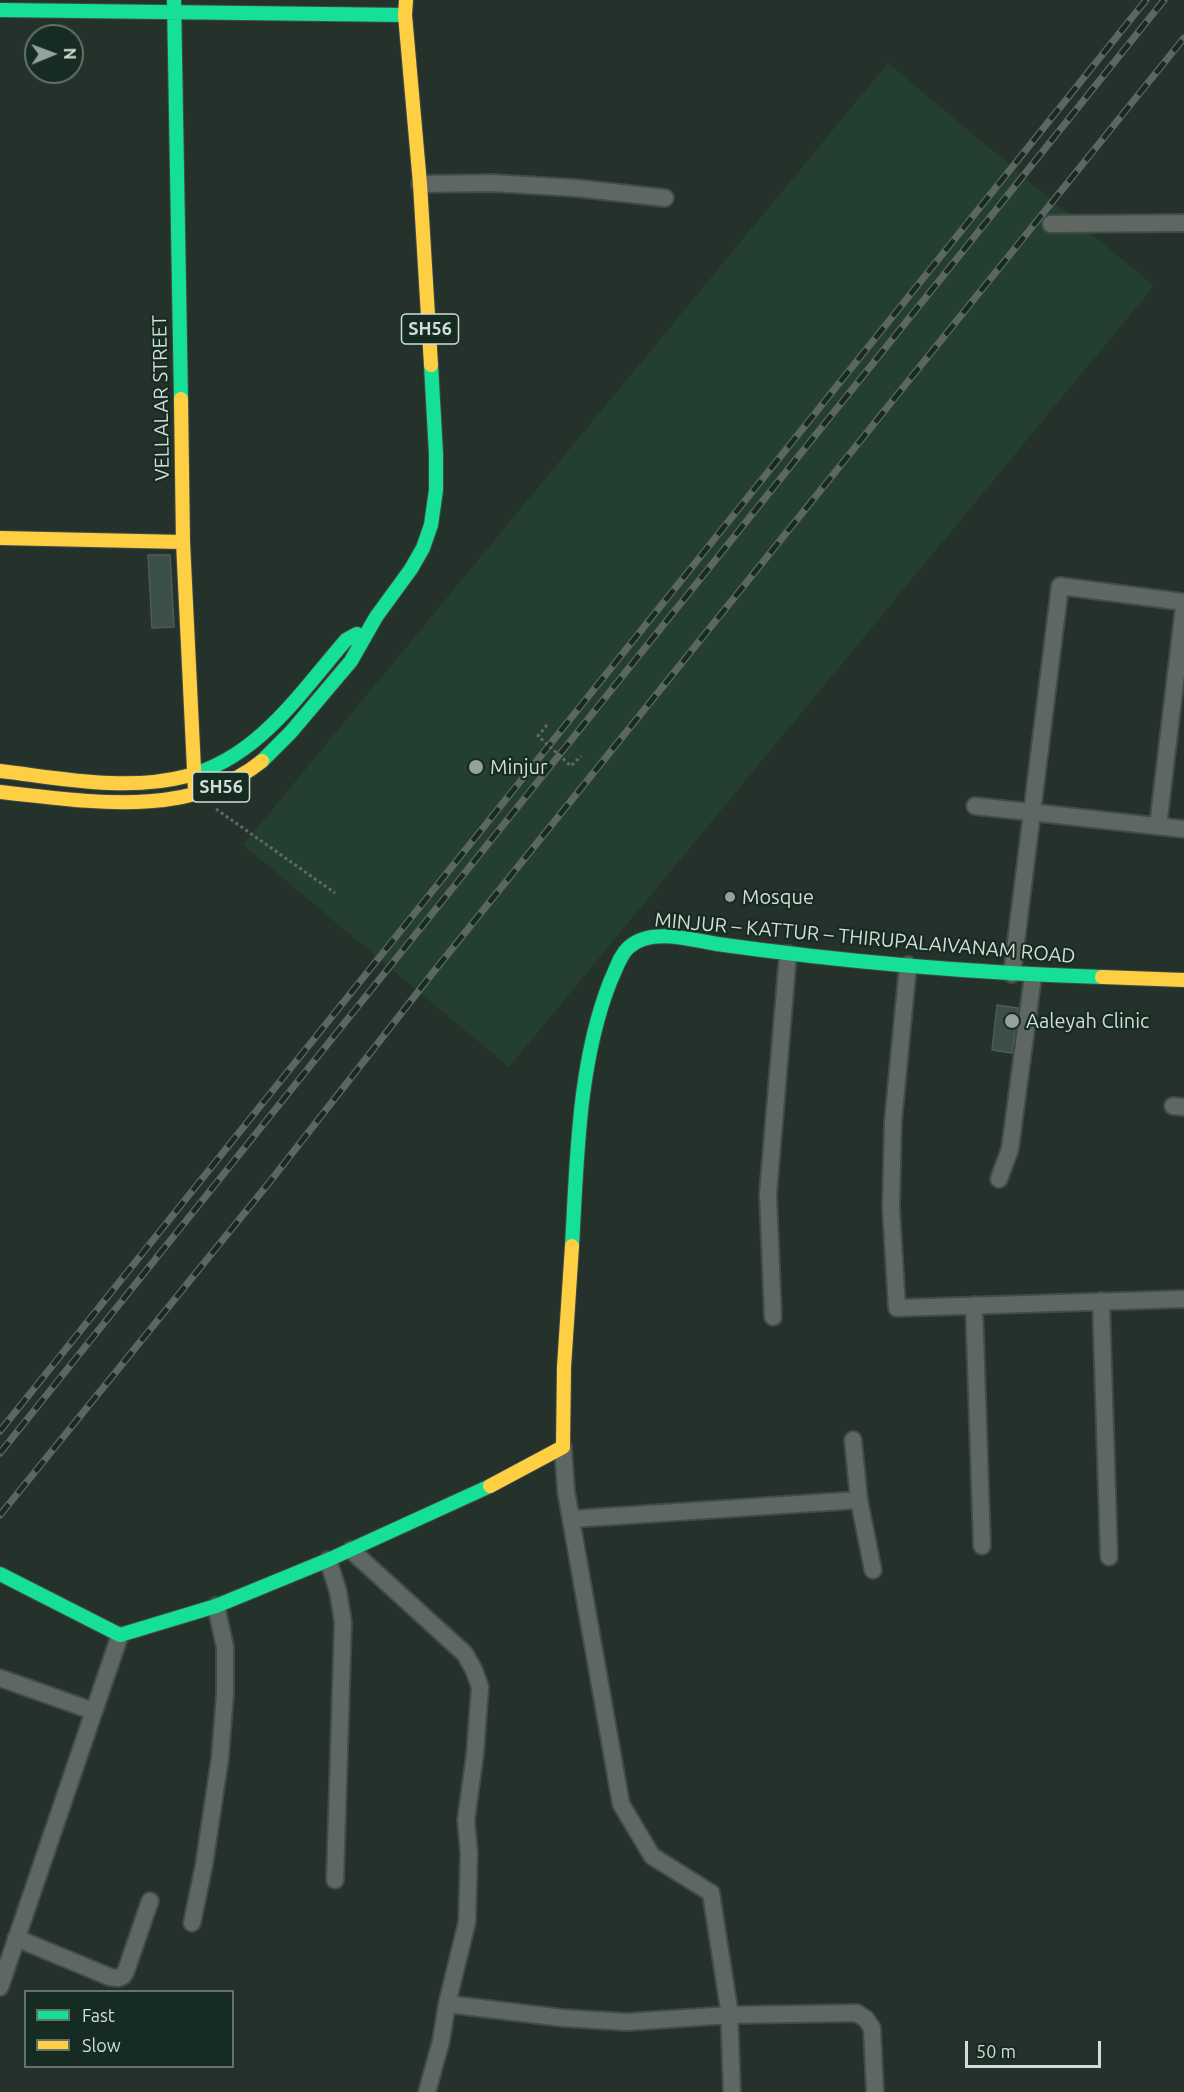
<!DOCTYPE html>
<meta charset="utf-8">
<style>
body{margin:0}
#map{position:relative;width:1184px;height:2092px;overflow:hidden;background:#25312b;font-family:Ubuntu,sans-serif}
canvas{display:block}
.legend{position:absolute;left:24px;top:1990px;width:210px;height:78px;box-sizing:border-box;background:#162b21;border:2px solid #61736a;margin:0;padding:8px 10px;list-style:none;font-size:18px;color:#d1ded7}
.legend li{display:flex;align-items:center;gap:12px;height:30px}
.legend b{width:30px;border:2px solid #61736a}
.north{position:absolute;left:24px;top:24px;width:60px;height:60px;box-sizing:border-box;background:#162b21;border:2px solid #61736a;border-radius:50%;rotate:89deg;font-size:16px;font-weight:700;line-height:24px;text-align:center;color:#d1ded7}
.north::after{content:'';display:block;margin:auto;width:21px;height:27px;background:#95a19b;clip-path:polygon(50% 0,100% 100%,50% 72%,0 100%)}
.scale{position:absolute;left:965px;top:2041px;width:136px;height:27px;box-sizing:border-box;border:3px solid #d1ded7;border-top:0;padding-left:8px;font-size:18px;line-height:21px;white-space:nowrap;color:#d1ded7;-webkit-text-stroke:4px #162b21;paint-order:stroke}
</style>
<div id="map">
<canvas width="1184" height="2092"></canvas>
<ul class="legend">
<li><b style="height:8px;background:#16e098"></b>Fast</li>
<li><b style="height:8px;background:#ffcf43"></b>Slow</li>
</ul>
<div class="north">N</div>
<div class="scale">50 m</div>
</div>
<script>
const ctx = document.querySelector('canvas').getContext('2d');
ctx.lineJoin = 'round';
function paint(path, color) { ctx.fillStyle = color; ctx.fill(path, 'evenodd'); }
function trace(path, color, width, dash) { ctx.strokeStyle = color; ctx.lineWidth = width; ctx.lineCap = dash ? 'butt' : 'round'; ctx.setLineDash(dash || []); ctx.stroke(path); }
function write(font, color, halo, rows, align = 'center') {
  ctx.font = font + ' Ubuntu,sans-serif'; ctx.lineWidth = 4.5; ctx.setLineDash([]); ctx.textBaseline = 'middle'; ctx.strokeStyle = halo; ctx.fillStyle = color; for (const [text, x, y, turn = 0] of rows) {
    ctx.save(); ctx.translate(x, y); ctx.rotate((+turn || 0) * Math.PI / 180); ctx.textAlign = isNaN(turn) ? turn : align; if (halo) ctx.strokeText(text, 0, 0); ctx.fillText(text, 0, 0); ctx.restore();
  }
}
paint(new Path2D(`
 M888,63l266,223 -645,781 -266,-222z`), '#243f32');
const building = new Path2D(`
 M148,555h22l4,72 -22,1z
 M997,1005l21,3 -6,45 -20,-3z`);
paint(building, '#3b4e4a');
trace(building, '#505b58', 1.5);
const street = new Path2D(`
 M420,184l72,-1 84,5 89,10
 M1051,224l133,-1
 M975,806l209,23
 M1158,826l26,-219
 M908,965l-15,157 -2,86 6,100 287,-9
 M1012,974l48,-388 124,16
 M1173,1106l11,1
 M999,1179l11,-30 23,-173
 M1101,1301l8,256
 M974,1305l8,241
 M773,1317l-5,-123 20,-240
 M853,1440l6,60 14,70
 M563,1447l3,44 55,313 31,52 59,37 18,116 3,83
 M571,1519l288,-19
 M351,1550l114,104 9,16 6,17 -5,67 -9,66 3,33 -2,69 -20,82 -6,37 -14,51
 M328,1560l10,31 5,31 -8,258
 M0,1678l93,33
 M192,1923l12,-58 16,-107 5,-64v-47l-9,-41
 M16,1938l94,39 8,1 5,-2 3,-5 24,-70
 M0,1987l120,-352
 M447,2004l116,14 64,4 102,-7 128,-2 9,6 6,9 3,64`);
const fast = new Path2D(`
 M174,0l7,399
 M0,10l405,5
 M262,761l29,-29 60,-71 25,-44 35,-48 12,-21 8,-23 5,-35v-36l-5,-89
 M187,776c71,-18 113,-83 159,-136l11,-6
 M572,1246c5,-87 6,-182 38,-264 6,-12 9,-26 19,-35 22,-20 63,-7 88,-3 128,18 257,29 385,33
 M0,1574l120,61 96,-29 112,-46 162,-74`);
const slow = new Path2D(`
 M406,0l-1,15 15,169 11,181
 M181,399l2,143 12,248
 M0,538l183,4
 M0,771c60,7 126,21 187,5
 M0,792c86,9 189,28 262,-31
 M1102,977l82,3
 M490,1486l73,-39 1,-80 8,-121`);
trace(street, '#414b47', 20);
trace(fast, '#414b47', 16);
trace(slow, '#414b47', 16);
trace(new Path2D(`
 M216,809l119,84`), '#606965', 3, [3, 3]);
trace(street, '#5e6762', 16);
trace(fast, '#16e098', 14);
trace(slow, '#ffcf43', 14);
const rail = new Path2D(`
 M0,1431l1146,-1431
 M0,1453l1164,-1453
 M0,1515l272,-336 163,-209 749,-932`);
trace(rail, '#5c6762', 7);
trace(rail, '#162b21', 4.5, [14]);
trace(new Path2D(`
 M547,725l-9,11 33,30 10,-10`), '#606965', 3, [3, 3]);
for (const [x, y, r, color] of [
 [476,767,8,"#95a19b"],
 [730,897,6,"#95a19b"],
 [1012,1021,8,"#95a19b"]
]) { const dot = new Path2D(); dot.arc(x, y, r, 0, 2 * Math.PI); ctx.fillStyle = color; ctx.fill(dot); trace(dot, '#162b21', 2); }
for (const [x, y, w] of [
 [430,329,57],
 [221,787,57]
]) { const box = new Path2D(); box.roundRect(x - w / 2, y - 15, w, 30, 4.5); ctx.fillStyle = '#162b21'; ctx.fill(box); trace(box, '#d1ded7', 1.5); }
write('bold 18px', '#d1ded7', null, [
 ["SH56",430,329],
 ["SH56",221,787]
]);
write('20px', '#d1ded7', '#162b21', [
 ["VELLALAR STREET",161,398,-91],
 ["MINJUR – KATTUR – THIRUPALAIVANAM ROAD",865,938,5]
]);
write('20px', '#d1ded7', '#162b21', [
 ["Minjur",490,767],
 ["Mosque",742,897],
 ["Aaleyah Clinic",1026,1021]
], 'left');
</script>
